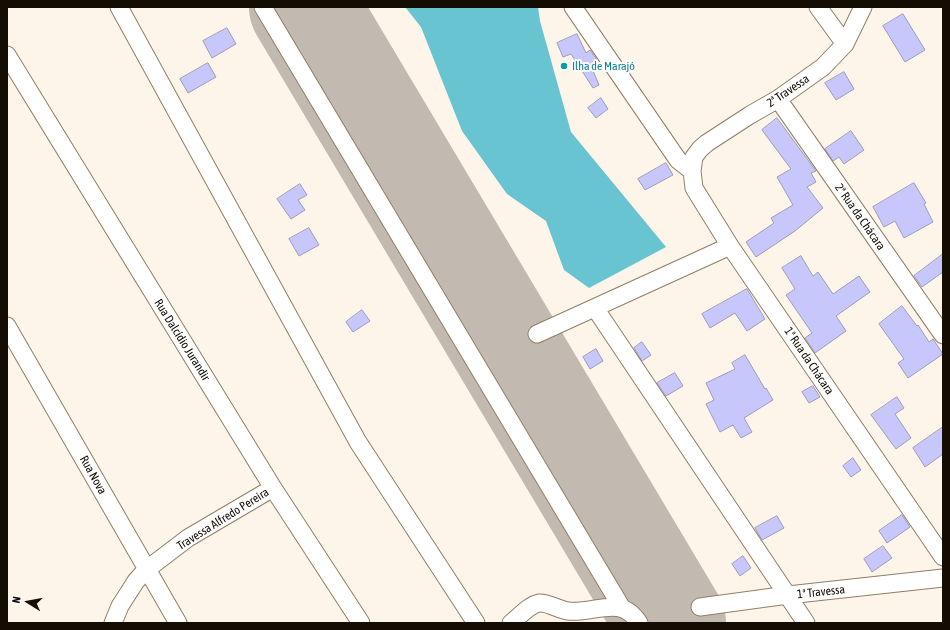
<!DOCTYPE html>
<meta charset="utf-8">
<style>
body{margin:0}
#map{position:relative;width:950px;height:630px;overflow:hidden;background:#fdf5ea;font-family:"Asap Condensed",sans-serif}
canvas{display:block}
.frame{position:absolute;inset:0;border:8px solid #130d04;pointer-events:none}
.north{position:absolute;left:8px;top:582px;width:40px;height:40px;-webkit-text-stroke:3px #fff;paint-order:stroke;rotate:281deg;font-size:11px;font-weight:700;line-height:16px;text-align:center;color:#130d04}
.north::after{content:'';display:block;margin:auto;width:14px;height:18px;background:#130d04;clip-path:polygon(50% 0,100% 100%,50% 72%,0 100%)}
</style>
<div id="map">
<canvas width="950" height="630"></canvas>
<div class="frame"></div>
<div class="north">N</div>
</div>
<script>
const ctx = document.querySelector('canvas').getContext('2d');
ctx.lineJoin = 'round';
function paint(path, color) { ctx.fillStyle = color; ctx.fill(path, 'evenodd'); }
function trace(path, color, width, dash) { ctx.strokeStyle = color; ctx.lineWidth = width; ctx.lineCap = dash ? 'butt' : 'round'; ctx.setLineDash(dash || []); ctx.stroke(path); }
function write(font, color, halo, rows, align = 'center') {
  ctx.font = font + ' "Asap Condensed",sans-serif'; ctx.lineWidth = 4; ctx.setLineDash([]); ctx.textBaseline = 'middle'; ctx.strokeStyle = halo; ctx.fillStyle = color; for (const [text, x, y, turn = 0] of rows) {
    ctx.save(); ctx.translate(x, y); ctx.rotate((+turn || 0) * Math.PI / 180); ctx.textAlign = isNaN(turn) ? turn : align; if (halo) ctx.strokeText(text, 0, 0); ctx.fillText(text, 0, 0); ctx.restore();
  }
}
paint(new Path2D(`
 M405,7h133l2,14 31,111 95,115 -77,41 -25,-18 -18,-49 -39,-27 -45,-63 -41,-104z`), '#67c4d0');
trace(new Path2D(`
 M304,7l367,616`), '#c2bab0', 110);
const building = new Path2D(`
 M903,14l22,36 -20,12 -22,-36z
 M227,28l9,16 -24,14 -9,-17z
 M577,34l9,19 4,-3 8,11 -7,5 8,19 -6,3 -22,-34 -8,3 -6,-14z
 M208,63l8,14 -28,16 -8,-14z
 M844,72l10,17 -18,11 -11,-17z
 M601,98l7,11 -12,9 -8,-10z
 M777,118l39,53 -5,2 5,9 -9,5 16,21 -28,23 -39,26 -10,-15 28,-19 -3,-5 22,-13 -16,-28 14,-8 -29,-39z
 M851,131l13,19 -20,14 -5,-7 -6,4 -8,-12z
 M666,163l7,12 -28,15 -7,-11z
 M914,183l12,20 -2,1 9,18 -29,16 -9,-17 -11,6 -11,-20z
 M300,184l7,11 -9,5 7,10 -14,9 -14,-20z
 M309,228l10,17 -20,11 -10,-17z
 M943,254v18l-21,15 -8,-11z
 M801,256l12,20 5,-4 15,22 26,-18 11,16 -34,24 10,15 -31,22 -10,-15 7,-5 -26,-38 9,-6 -13,-21z
 M747,289l18,30 -18,12 -12,-18 -25,15 -8,-14z
 M902,306l15,20 1,-1 11,17 4,-3 10,15 -35,24 -10,-15 6,-4 -25,-35z
 M362,310l8,11 -17,11 -7,-10z
 M642,342l9,13 -9,6 -8,-13z
 M596,349l7,12 -13,8 -7,-12z
 M745,355l20,34 1,-1 7,12 -29,18 8,14 -11,6 -8,-13 -13,7 -14,-28 8,-4 -8,-17 29,-14 -3,-6z
 M675,373l8,13 -17,10 -9,-13z
 M813,386l7,11 -11,6 -7,-11z
 M897,397l7,11 -9,6 16,24 -15,11 -25,-34z
 M943,427v27l-18,13 -12,-19z
 M853,458l8,12 -10,7 -8,-11z
 M902,515l8,12 -23,16 -8,-12z
 M777,516l7,12 -22,12 -7,-12z
 M883,546l9,12 -20,14 -8,-13z
 M743,556l8,12 -11,8 -8,-12z`);
paint(building, '#c8c7fb');
trace(building, '#9c9cba', 1);
const minor = new Path2D(`
 M119,7l239,435 118,181
 M263,7l359,601
 M573,7l105,153 14,11
 M818,7l27,37
 M863,7l-18,37 -22,23 -45,32 -28,16 -43,28 -7,6 -6,8 -2,14 2,17 36,58 213,311
 M7,55l266,433 88,135
 M778,99l165,236
 M595,308l211,315
 M7,326l171,297
 M537,334l193,-88
 M700,607l88,-12 155,-17
 M113,623l7,-17 16,-25 10,-11 42,-32 85,-50
 M511,623c8,-6 18,-18 28,-20 9,-1 20,7 29,8 27,3 53,-17 71,12`);
trace(minor, '#907f65', 19);
trace(minor, '#fff', 17);
for (const [x, y, r, color] of [
 [564,66,4,"#0f9aa8"]
]) { const dot = new Path2D(); dot.arc(x, y, r, 0, 2 * Math.PI); ctx.fillStyle = color; ctx.fill(dot); trace(dot, '#fff', 1.5); }
write('12px', '#0d838f', '#fff', [
 ["Ilha de Marajó",572,66]
], 'left');
write('12px', '#130d04', '#fff', [
 ["2ª Travessa",788,91,-34],
 ["2ª Rua da Chácara",860,217,55],
 ["Rua Dalcídio Jurandir",182,340,58],
 ["1ª Rua da Chácara",809,361,56],
 ["Rua Nova",93,475,61],
 ["Travessa Alfredo Pereira",223,519,-32],
 ["1ª Travessa",821,592,-6]
]);
</script>
